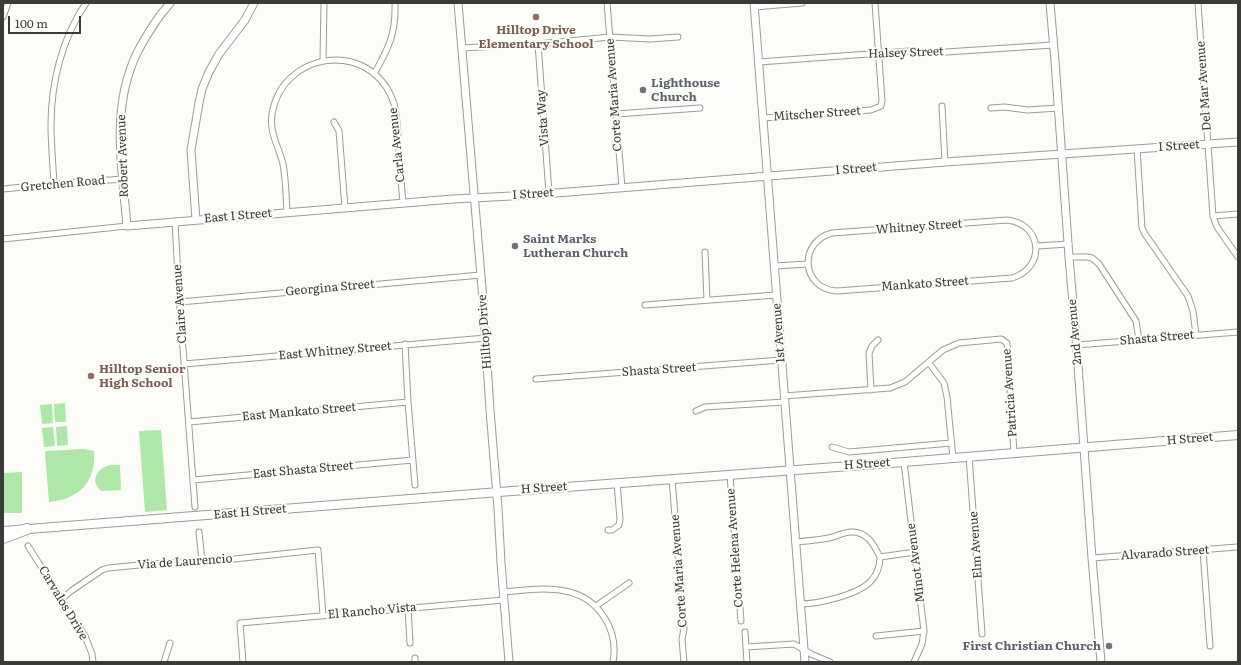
<!DOCTYPE html>
<style>
body{margin:0}
#map{position:relative;width:1241px;height:665px;overflow:hidden;background:#fbfbf7;font-family:Literata,serif}
canvas{display:block}
.frame{position:absolute;inset:0;border:4px solid #3a3a38;pointer-events:none}
.scale{position:absolute;left:8px;top:16px;width:73px;height:18px;box-sizing:border-box;border:2px solid #3a3a38;border-top:0;padding-left:5px;font-size:12px;line-height:14px;white-space:nowrap;color:#3a3a38;-webkit-text-stroke:3px #fbfbf7;paint-order:stroke}
</style>
<div id="map">
<canvas width="1241" height="665"></canvas>
<div class="frame"></div>
<div class="scale">100 m</div>
</div>
<script>
const ctx = document.querySelector('canvas').getContext('2d');
ctx.lineJoin = 'round';
function paint(path, color) { ctx.fillStyle = color; ctx.fill(path, 'evenodd'); }
function trace(path, color, width, dash) { ctx.strokeStyle = color; ctx.lineWidth = width; ctx.lineCap = dash ? 'butt' : 'round'; ctx.setLineDash(dash || []); ctx.stroke(path); }
function write(font, color, halo, rows, align = 'center') {
  ctx.font = font + ' Literata,serif'; ctx.lineWidth = 4; ctx.setLineDash([]); ctx.textBaseline = 'middle'; ctx.strokeStyle = halo; ctx.fillStyle = color; for (const [text, x, y, turn = 0] of rows) {
    ctx.save(); ctx.translate(x, y); ctx.rotate((+turn || 0) * Math.PI / 180); ctx.textAlign = isNaN(turn) ? turn : align; if (halo) ctx.strokeText(text, 0, 0); ctx.fillText(text, 0, 0); ctx.restore();
  }
}
paint(new Path2D(`
 M65,403l1,19h-11l-1,-18z
 M52,404l1,19 -11,1 -2,-19z
 M67,426l1,19 -11,1 -1,-19z
 M53,427l2,19 -11,1 -2,-19z
 M161,430l6,80 -22,2 -6,-81z
 M83,449l11,2c2,32 -15,48 -45,51l-4,-49 1,-2z
 M111,465h9l1,24 -1,1 -19,1c-12,-11 -3,-24 10,-26z
 M22,472v41h-19v-40z`), '#aee7a8');
const street = new Path2D(`
 M607,3l15,185
 M1198,3l15,213 4,11 21,30
 M755,7l47,-4
 M3,17l5,-14
 M538,44l11,149
 M462,48l76,-4 72,-7 40,2 28,-2
 M323,60l1,-57
 M759,62l151,-11 21,2 122,-8
 M374,74c15,-26 22,-41 21,-71
 M942,106l3,56
 M991,108l13,-1 24,3 30,-2
 M616,114l84,-6
 M763,118l108,-8 10,-4 1,-5 -7,-98
 M334,122l5,9 6,77
 M1137,149l5,79 3,6 43,62 5,15 3,24
 M54,184c-1,-20 -3,-39 -3,-59 0,-42 11,-87 35,-122
 M3,189l51,-5 69,-5
 M287,212c-1,-16 -1,-32 -4,-48 -4,-17 -14,-31 -11,-50 10,-62 95,-75 120,-16 5,11 5,26 6,38 1,22 3,45 5,67
 M1213,216l25,-2
 M1007,220c36,4 39,48 5,58l-175,13c-36,-2 -39,-49 -5,-58z
 M175,222l4,74 16,211
 M3,239l124,-13
 M1037,246l31,-2
 M705,252l2,48
 M1069,257h18l5,1 7,6 37,57 3,19
 M775,266l33,-2
 M180,302l301,-27
 M645,305l131,-10
 M405,344l3,58 7,83
 M1077,345l161,-13
 M929,363l15,20 3,14 6,61
 M184,364l302,-26
 M536,379l245,-19
 M871,390l-2,-37 3,-7 6,-6
 M784,396l106,-8 15,-6 38,-32 16,-7 42,-4 6,4 7,110
 M696,411l9,-4 79,-5
 M189,422l219,-20
 M832,447l17,5 102,-9
 M969,456l13,178
 M904,462l20,169 -2,13 -8,18
 M730,475l11,146
 M672,479l12,150 -2,10 2,23
 M193,480l220,-20
 M608,530h4l7,-5 1,-6 -3,-36
 M199,532l3,29
 M795,542c13,-1 26,-2 38,-5 6,-2 12,-5 18,-5 16,-1 23,13 29,25
 M28,546l57,90 7,18 1,8
 M1203,550l7,96
 M880,557l35,-5
 M1092,558l146,-11
 M504,592c19,-2 42,-5 61,-1 33,6 54,38 48,71
 M62,599l9,-8 31,-21 6,-2 42,-4 84,-5 84,-9 5,65
 M800,604c18,0 57,-9 70,-22 7,-7 10,-15 10,-25
 M596,606l33,-23
 M408,608l2,35
 M745,632l2,30
 M876,636l48,-5
 M746,647l48,-3 17,10 19,8
 M415,658v4
 M164,662l6,-19
 M243,662l-3,-39 264,-23`);
const secondary = new Path2D(`
 M170,3c-3,5 -8,9 -11,14 -8,11 -15,23 -21,34 -28,56 -16,115 -11,175l326,-27 78,-4 414,-33 293,-20
 M458,3l25,297 7,110 8,98 3,55 8,99
 M754,3l51,659
 M1050,3l5,58 14,196 7,81 16,220 9,104
 M196,220l-5,-70 8,-47 3,-14 7,-17 10,-18 26,-34 9,-17`);
const primary = new Path2D(`
 M3,531l509,-40 392,-29 334,-27`);
const highway = new Path2D(`
 M3,538l24,-9`);
trace(street, '#9d9c99', 7);
trace(secondary, '#9d9c99', 9);
trace(primary, '#9d9c99', 10);
trace(highway, '#9d9c99', 12);
trace(street, '#fff', 5);
trace(secondary, '#fff', 7);
trace(primary, '#fff', 8);
trace(highway, '#fff', 10);
for (const [x, y, r, color] of [
 [536,17,4,"#8d6e63"],
 [643,90,4,"#6b7280"],
 [515,246,4,"#6b7280"],
 [91,376,4,"#8d6e63"],
 [1109,646,4,"#6b7280"]
]) { const dot = new Path2D(); dot.arc(x, y, r, 0, 2 * Math.PI); ctx.fillStyle = color; ctx.fill(dot); trace(dot, '#fbfbf7', 1.5); }
write('bold 12px', '#785e54', '#fbfbf7', [
 ["Hilltop Drive",536,30],
 ["Elementary School",536,44],
 ["Hilltop Senior",99,369,"left"],
 ["High School",99,383,"left"]
]);
write('12px', '#3a3a38', '#fbfbf7', [
 ["Halsey Street",906,53,-2],
 ["Del Mar Avenue",1204,86,-94],
 ["Corte Maria Avenue",614,95,-94],
 ["Mitscher Street",817,114,-4],
 ["Vista Way",543,118,-94],
 ["Carla Avenue",397,145,-96],
 ["I Street",1179,146,-4],
 ["Robert Avenue",123,156,-92],
 ["I Street",856,169,-5],
 ["Gretchen Road",63,184,-5],
 ["I Street",533,194,-4],
 ["East I Street",238,216,-5],
 ["Whitney Street",919,227,-4],
 ["Mankato Street",925,284,-4],
 ["Georgina Street",330,288,-5],
 ["Claire Avenue",180,304,-94],
 ["Hilltop Drive",485,332,-94],
 ["2nd Avenue",1075,332,-95],
 ["1st Avenue",779,333,-94],
 ["Shasta Street",1157,338,-5],
 ["East Whitney Street",335,351,-5],
 ["Shasta Street",659,370,-4],
 ["Patricia Avenue",1010,393,-94],
 ["East Mankato Street",299,412,-5],
 ["H Street",1190,439,-5],
 ["H Street",867,464,-4],
 ["East Shasta Street",303,470,-5],
 ["H Street",544,488,-4],
 ["East H Street",250,512,-5],
 ["Elm Avenue",976,545,-94],
 ["Corte Helena Avenue",735,548,-94],
 ["Alvarado Street",1165,553,-4],
 ["Via de Laurencio",185,562,-4],
 ["Minot Avenue",916,563,-97],
 ["Corte Maria Avenue",679,571,-94],
 ["Carvalos Drive",63,603,59],
 ["El Rancho Vista",372,611,-5]
]);
write('bold 12px', '#5b616d', '#fbfbf7', [
 ["Lighthouse",651,83],
 ["Church",651,97],
 ["Saint Marks",523,239],
 ["Lutheran Church",523,253],
 ["First Christian Church",1101,646,"right"]
], 'left');
</script>
